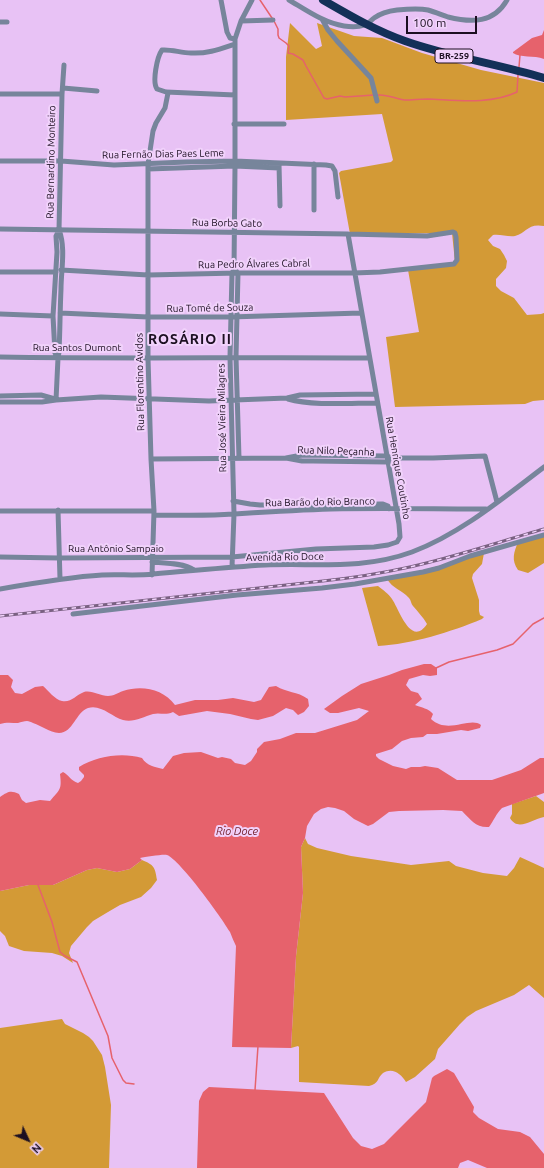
<!DOCTYPE html>
<meta charset="utf-8">
<style>
body{margin:0}
#map{position:relative;width:544px;height:1168px;overflow:hidden;background:#e8c2f5;font-family:Ubuntu,sans-serif}
canvas{display:block}
.north{position:absolute;left:8px;top:1120px;width:40px;height:40px;-webkit-text-stroke:3px #f1d2fb;paint-order:stroke;rotate:134deg;font-size:11px;font-weight:700;line-height:16px;text-align:center;color:#1c0f21}
.north::after{content:'';display:block;margin:auto;width:14px;height:18px;background:#1c0f21;clip-path:polygon(50% 0,100% 100%,50% 72%,0 100%)}
.scale{position:absolute;left:406px;top:16px;width:71px;height:18px;box-sizing:border-box;border:2px solid #1c0f21;border-top:0;padding-left:5px;font-size:12px;line-height:14px;white-space:nowrap;color:#1c0f21;-webkit-text-stroke:3px #f1d2fb;paint-order:stroke}
</style>
<div id="map">
<canvas width="544" height="1168"></canvas>
<div class="north">N</div>
<div class="scale">100 m</div>
</div>
<script>
const ctx = document.querySelector('canvas').getContext('2d');
ctx.lineJoin = 'round';
function paint(path, color) { ctx.fillStyle = color; ctx.fill(path, 'evenodd'); }
function trace(path, color, width, dash) { ctx.strokeStyle = color; ctx.lineWidth = width; ctx.lineCap = dash ? 'butt' : 'round'; ctx.setLineDash(dash || []); ctx.stroke(path); }
function write(font, color, halo, rows, align = 'center') {
  ctx.font = font + ' Ubuntu,sans-serif'; ctx.lineWidth = 4; ctx.setLineDash([]); ctx.textBaseline = 'middle'; ctx.strokeStyle = halo; ctx.fillStyle = color; for (const [text, x, y, turn = 0] of rows) {
    ctx.save(); ctx.translate(x, y); ctx.rotate((+turn || 0) * Math.PI / 180); ctx.textAlign = isNaN(turn) ? turn : align; if (halo) ctx.strokeText(text, 0, 0); ctx.fillText(text, 0, 0); ctx.restore();
  }
}
paint(new Path2D(`
 M290,23l26,26 6,-3 -5,-23 37,13 28,2 40,15 59,17 63,13v143c-17,-3 -17,7 -29,10 -7,1 -15,-2 -22,-1l-5,5 5,6 7,3 4,6 3,6 -1,7 -10,11v7l5,5 13,7 13,17 14,-1 3,-1v87l-11,1 -8,3 -130,3 -9,-70 33,-5 -11,-62 47,-8 -3,-29 -102,1 -11,-61 2,-2 50,-9 2,-2 -11,-46 -96,6v-63z
 M544,535v28l-16,10 -10,-3c-7,-10 -4,-18 0,-28z
 M484,553l-2,11 -9,10 -1,4 7,22v11l1,4 4,2 -2,2c-31,13 -70,25 -104,27l-16,-58 16,-2c5,4 11,8 14,13 7,10 19,49 35,25 -4,-7 -9,-12 -14,-18 -2,-2 -2,-6 -4,-8 -8,-9 -16,-9 -22,-19l37,-9z
 M536,796l8,6v15c-12,2 -26,15 -34,1l2,-4v-10z
 M305,838l3,6 9,4 34,8 60,9 38,-4 7,5 27,7 24,3 7,-8 6,-11 24,11v130l-15,-13 -15,10 -38,16 -9,6 -7,7 -22,25 -3,10 -20,18 -9,5c-5,-8 -13,-15 -23,-9 -6,5 -4,11 -14,13l-70,-4v-35l-1,-1 -7,2 5,-92 7,-63 -2,-46z
 M142,860c12,5 13,7 15,20l-6,8 -10,9 -21,8 -12,7 -15,9 -6,6 -16,19 -2,7 4,10 -11,-7 -10,-3 -28,-2 -15,-5 -4,-10 -5,-5v-40l29,-6h24l34,-15 10,-2 20,4 13,-3z
 M62,1019l3,5 18,9 6,4 4,4 9,14 3,12 6,38 -2,63h-109v-140z`), '#d39a36');
paint(new Path2D(`
 M544,30v29c-10,-4 -24,-1 -31,-6v-1l19,-14 10,-3z
 M424,664h7l6,4v7l-7,1 -7,-1 -14,4 -3,6 5,6 7,2 4,6 -7,6c7,3 13,3 18,9l-2,5c17,16 39,-3 50,6l-1,3 -12,3 -7,-1 -24,4h-10l-4,3 -12,1 -9,3 -10,8 -16,5v2l3,3 14,7 13,3 5,-2h9l5,-1 13,2 19,12h35l29,-10 19,-12h4v35l-42,15c-6,6 -8,12 -13,19 -13,1 -18,-7 -27,-16l-19,-1 -44,1 -10,1 -16,12 -5,2 -14,-7 -10,-8 -9,-3 -7,-1 -7,2 -7,5 -7,12 -2,12 -4,9 2,46 -7,63 -5,92 -59,-1 4,-101c-2,-4 -4,-9 -6,-14 -8,-14 -50,-72 -63,-77 -4,-1 -21,2 -27,3l2,2 -12,9 -13,3 -20,-4 -10,2 -34,15h-24l-29,6v-94c8,-5 10,-7 19,-3l3,6 4,3 14,-3 10,1c10,-12 12,-11 10,-27l3,-2c6,3 8,9 15,11l3,-2 3,-4v-2l-5,-5v-3c18,-11 43,-15 63,-9 5,8 13,9 21,11l10,-13 11,-3 17,-1 17,6 4,-1 9,2 4,4 10,2 6,-4 6,-9v-3l7,-7 16,-3 16,-6h19l42,-13 12,-9 -10,-3 -21,5h-8l-6,-4 18,-13 19,-12 28,-9 13,-5z
 M0,675h8l5,5 -2,7 4,6 7,1 13,-7 8,-1c5,4 12,14 19,15 9,2 14,-6 22,-9 8,-2 16,4 24,4 6,0 9,-3 15,-5 19,-6 40,-2 52,14l20,-5h23l15,-2 21,4 7,-2 8,-13 7,-1c11,7 21,5 32,13l1,7 -5,6 -6,3 -5,-5 -7,-2 -13,8 -15,4 -7,-1 -21,-5 -23,-3 -28,5 -6,-4c-9,4 -12,0 -20,2 -10,3 -20,9 -30,6 -11,-3 -22,-16 -35,-12 -12,4 -15,25 -29,25 -10,-1 -17,-7 -26,-10 -2,-1 -4,-2 -6,-2 -3,0 -6,1 -9,2 -6,0 -12,-1 -18,1z
 M447,1069l7,4 20,34 -1,5 6,6 19,11 22,3 10,5 14,17v14h-57l-19,-8 -8,3 -2,5h-261l2,-67 4,-9 6,-5 115,6 29,45 8,8 11,3 12,-5 42,-42 6,-24 2,-2z`), '#e6626c');
trace(new Path2D(`
 M260,0l12,18
 M274,21l4,8v6l1,3 7,5 3,3 -1,7 5,1 10,6 3,6 18,32 3,1 13,-3 5,1 29,-2
 M519,67l1,-12
 M378,95c9,-1 18,4 27,5 7,0 15,-1 22,-1 29,1 63,6 90,-7l1,-17
 M436,668l13,-6 48,-12 16,-6 20,-20 11,-6
 M38,885l14,37 8,30 5,4 12,6 31,74 4,22 11,22 3,3 8,1
 M255,1090l3,-44`), '#e6626c', 1.5);
trace(new Path2D(`
 M221,0l6,32 3,6 5,1
 M289,0c17,10 35,23 55,26 6,1 15,1 21,-1 4,-1 6,-5 9,-7 7,-5 15,-7 23,-8 10,-1 22,-2 31,0 7,2 14,5 20,7 24,6 46,6 59,-17
 M322,19l6,11 9,11 34,37 6,23
 M241,21l32,-1
 M0,22h7
 M235,44c-15,5 -28,10 -44,9 -10,0 -20,-4 -29,-3 -5,7 -10,32 -5,39l9,3 69,3
 M63,88l34,3
 M0,94h62
 M234,124h50
 M0,161h61l53,4 72,-3 49,-1 91,4 6,1 3,5 3,26
 M235,161v-122l6,-18 11,-21
 M279,164l1,42
 M314,164v46
 M148,169l87,-3 44,2
 M0,229l348,5 79,2 26,-4 2,1 1,4 1,23 -3,4 -74,8 -26,1h-116l-90,2 -87,-5
 M236,271l2,2 -2,84 3,101
 M0,272h56
 M60,313l88,4h82l131,-4
 M0,314l53,2
 M0,357c123,2 246,0 369,1
 M58,358l-3,-5 -2,-37 4,-64 -1,-16 3,-6
 M0,396l41,-1 14,4
 M288,399c24,7 63,4 89,4
 M56,400l2,-42 1,-6c1,-21 1,-42 2,-63 0,-19 5,-41 -2,-59l3,-136 2,-29
 M0,402h42l14,-2 45,-3 108,4 78,-3 13,-3 76,-1
 M286,458l16,-3 84,1 7,2h40l52,-2 12,46
 M151,459l135,-1 16,3h11l74,1 2,-2
 M233,501l17,3 10,1 123,-1 5,2 1,3
 M58,510l2,69
 M0,511h154
 M154,515c27,0 53,1 79,-1 33,-2 65,-4 98,-5 51,-1 103,0 155,0
 M0,557l59,1 173,-1 84,-8 58,-2 14,-2 9,-3 3,-5 -1,-13 -51,-290
 M152,562c12,1 32,1 42,8
 M232,567l2,-53 -4,-157 2,-84 2,-4 1,-103
 M152,575l2,-64 -3,-52 -3,-101v-194l5,-33 3,-8 9,-15 3,-15
 M0,589c34,-6 68,-12 102,-14 17,-1 34,1 51,-1 38,-3 75,-7 112,-9 51,-2 98,5 147,-13 48,-18 91,-54 132,-85
 M73,614l164,-19 85,-7 33,-4 68,-12 16,-4 31,-12 74,-21`), '#77859b', 5);
trace(new Path2D(`
 M323,0c26,15 53,31 82,41 45,16 93,23 139,37`), '#133058', 8);
const rail = new Path2D(`
 M0,616l323,-35c28,-3 55,-7 82,-13 47,-10 93,-26 139,-39`);
trace(rail, '#7a6182', 3);
trace(rail, '#f1d2fb', 1.5, [4.5]);
for (const [x, y, w] of [
 [454,56,38]
]) { const box = new Path2D(); box.roundRect(x - w / 2, y - 7, w, 14, 3); ctx.fillStyle = '#f1d2fb'; ctx.fill(box); trace(box, '#1c0f21', 1); }
write('bold 9px', '#1c0f21', null, [
 ["BR-259",454,56]
]);
write('10px', '#1c0f21', '#f1d2fb', [
 ["Rua Fernão Dias Paes Leme",163,154,-1],
 ["Rua Bernardino Monteiro",51,162,-89],
 ["Rua Borba Gato",227,223,1],
 ["Rua Pedro Álvares Cabral",254,264,-1],
 ["Rua Tomé de Souza",210,308,-1],
 ["Rua Santos Dumont",77,348],
 ["Rua Florentino Avidos",140,382,-91],
 ["Rua José Vieira Milagres",222,418,-91],
 ["Rua Nilo Peçanha",336,451,2],
 ["Rua Henrique Coutinho",398,468,80],
 ["Rua Barão do Rio Branco",320,502,-1],
 ["Rua Antônio Sampaio",116,549],
 ["Avenida Rio Doce",285,557,-1]
]);
write('italic 11px', '#731f2a', '#f1d2fb', [
 ["Rio Doce",237,831]
]);
ctx.letterSpacing = '1px';
write('bold 14px', '#1c0f21', '#f1d2fb', [
 ["ROSÁRIO II",190,339]
]);
ctx.letterSpacing = '0px';
</script>
